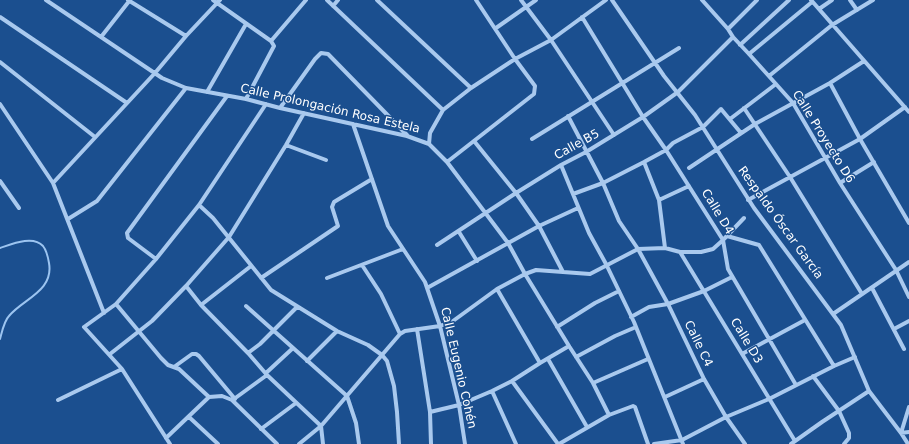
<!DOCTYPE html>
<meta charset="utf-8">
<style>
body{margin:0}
canvas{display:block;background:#1b4f8f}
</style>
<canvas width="909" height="444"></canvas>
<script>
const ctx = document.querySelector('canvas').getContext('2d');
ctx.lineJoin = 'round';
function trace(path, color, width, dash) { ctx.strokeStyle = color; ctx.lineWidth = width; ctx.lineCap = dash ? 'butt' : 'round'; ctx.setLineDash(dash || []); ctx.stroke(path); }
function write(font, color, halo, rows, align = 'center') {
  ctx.font = font + ' "DejaVu Sans",sans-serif'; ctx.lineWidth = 3; ctx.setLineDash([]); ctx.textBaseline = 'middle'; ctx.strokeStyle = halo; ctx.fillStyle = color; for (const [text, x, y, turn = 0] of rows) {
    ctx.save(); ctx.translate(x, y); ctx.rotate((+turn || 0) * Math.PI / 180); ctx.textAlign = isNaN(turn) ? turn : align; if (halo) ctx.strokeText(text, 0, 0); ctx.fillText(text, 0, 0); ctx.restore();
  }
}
trace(new Path2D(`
 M0,248c12,-4 33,-13 43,-2 4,5 5,11 6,17 5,28 -26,36 -40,53 -5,5 -7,16 -9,23`), '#9cc4f0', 2);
trace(new Path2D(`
 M46,0l116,78 24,10 60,11 34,9 127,28 22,8 18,18 61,81 17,31 44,72 24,37 16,32
 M128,0l58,36 34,-36
 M213,0l58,41 3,5 -28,53
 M327,0l116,110
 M377,0l94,88
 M521,0l30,40 63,95
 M612,0l52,76 31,39 59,93 87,117 28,66 32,42 7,11
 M702,0l26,29 5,8 16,17 44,49 47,80 56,87 13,27
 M811,0l98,112
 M850,0l7,10
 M333,6l5,-6
 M819,9l13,-9
 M0,17l127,86
 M582,17l61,100 23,33 57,90 5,29 68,116
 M496,28l40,-28
 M728,29l29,-29
 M101,37l29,-37
 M271,41l35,-41
 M740,45l49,-45
 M749,54l63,-52
 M0,62l95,75
 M769,76l63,-51 41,-25
 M830,83l30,56 49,84
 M207,92l39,-68
 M0,104l53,79 51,130
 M280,108l35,-49 6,-6 7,1 79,81
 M744,108l46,69 72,117
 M568,116l35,67 16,38 19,28 30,55 36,75 22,38 19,27
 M730,119l46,-35
 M353,124l35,102 37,56 15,44 19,79 6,39
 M532,139l147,-91
 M474,141l42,52 23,33 24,46
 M429,144l1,-11 13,-23 28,-22 44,-29 36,-19 55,-40
 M286,145l40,15
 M447,162l87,-68 1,-8 -20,-27 -39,-59
 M644,162l15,38 6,48
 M561,165l28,68 17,31 28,58 49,122
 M689,168l66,-44 75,-41 34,-22
 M0,181l19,27
 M53,183l102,-110 31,-37
 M840,183l34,-21
 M573,194l30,-11 41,-21 22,-12 7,-7 30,-16 18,-18 20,24
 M659,200l30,-14
 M748,200l112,-61 45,-32
 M199,205l14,13 58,72 66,41 31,14 14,10 5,6 7,25 3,26 2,32
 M68,219l29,-18 89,-113
 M459,232l18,29
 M727,236l32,9 75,121
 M437,245l79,-52 45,-28 25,-13 57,-35 35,-25 55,-55
 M680,252l115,189
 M156,259l-28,-21 -1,-5 100,-137
 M362,265l19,29 19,40
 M261,278l77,-52 -6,-19 2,-5 38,-23
 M327,278l76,-29
 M186,286l15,19 47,48 19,22 54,51 2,18
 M427,288l112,-62 39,-18
 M872,288l32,61
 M497,289l43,74
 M116,304l45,54 7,7 11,4 30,28
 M201,305l50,-39
 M246,306l101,90 9,27 3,21
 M833,314l76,-52
 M631,317l18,-10 19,-3 36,-13 28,-14
 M557,327l38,-24 24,-12
 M417,329l13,83 1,32
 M894,329l15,-8
 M248,353l12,-9 37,-37
 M110,354l42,-33 34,-35 43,-49 57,-92 18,-32
 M742,354l63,-34
 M576,357l39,-21 21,-9
 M548,359l39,68
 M307,361l30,-30
 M174,367l18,-13h4l3,2 36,43
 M266,373l27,-25
 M813,376l26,35 10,22v5l-5,6
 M512,381l46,63
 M593,383l55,-24
 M492,391l24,53
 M665,397l39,-18
 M234,399l33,-24
 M58,400l64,-31
 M909,407l-8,26 8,-1
 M430,412l29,-7 33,-14 20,-10 28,-18 29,-17
 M189,417l29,27
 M261,429l35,-26
 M166,438l43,-41 13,-1 10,4 45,44
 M170,444l-48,-75 -38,-42 32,-23 40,-45 43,-54 67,-101
 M299,444l22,-18 79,-92 5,-3 35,-5 13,-5 44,-32 28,-15 11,-4 54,4 48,-25 27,-1 15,4h21l12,-3 10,-9 21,-22
 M559,444l50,-29 24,-9 2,1 13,37
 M654,444l28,-4 44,-23 43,-18 65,-33 21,-9
 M791,444l31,-22 47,-31`), '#a9c9ee', 4);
write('12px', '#fff', '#1b4f8f', [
 ["Calle Prolongación Rosa Estela",330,109,13],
 ["Calle Proyecto D6",823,137,58],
 ["Calle B5",577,145,-29],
 ["Calle D4",717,212,59],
 ["Respaldo Óscar García",780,223,54],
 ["Calle D3",746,341,59],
 ["Calle C4",698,344,64],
 ["Calle Eugenio Cohén",458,368,77]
]);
</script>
